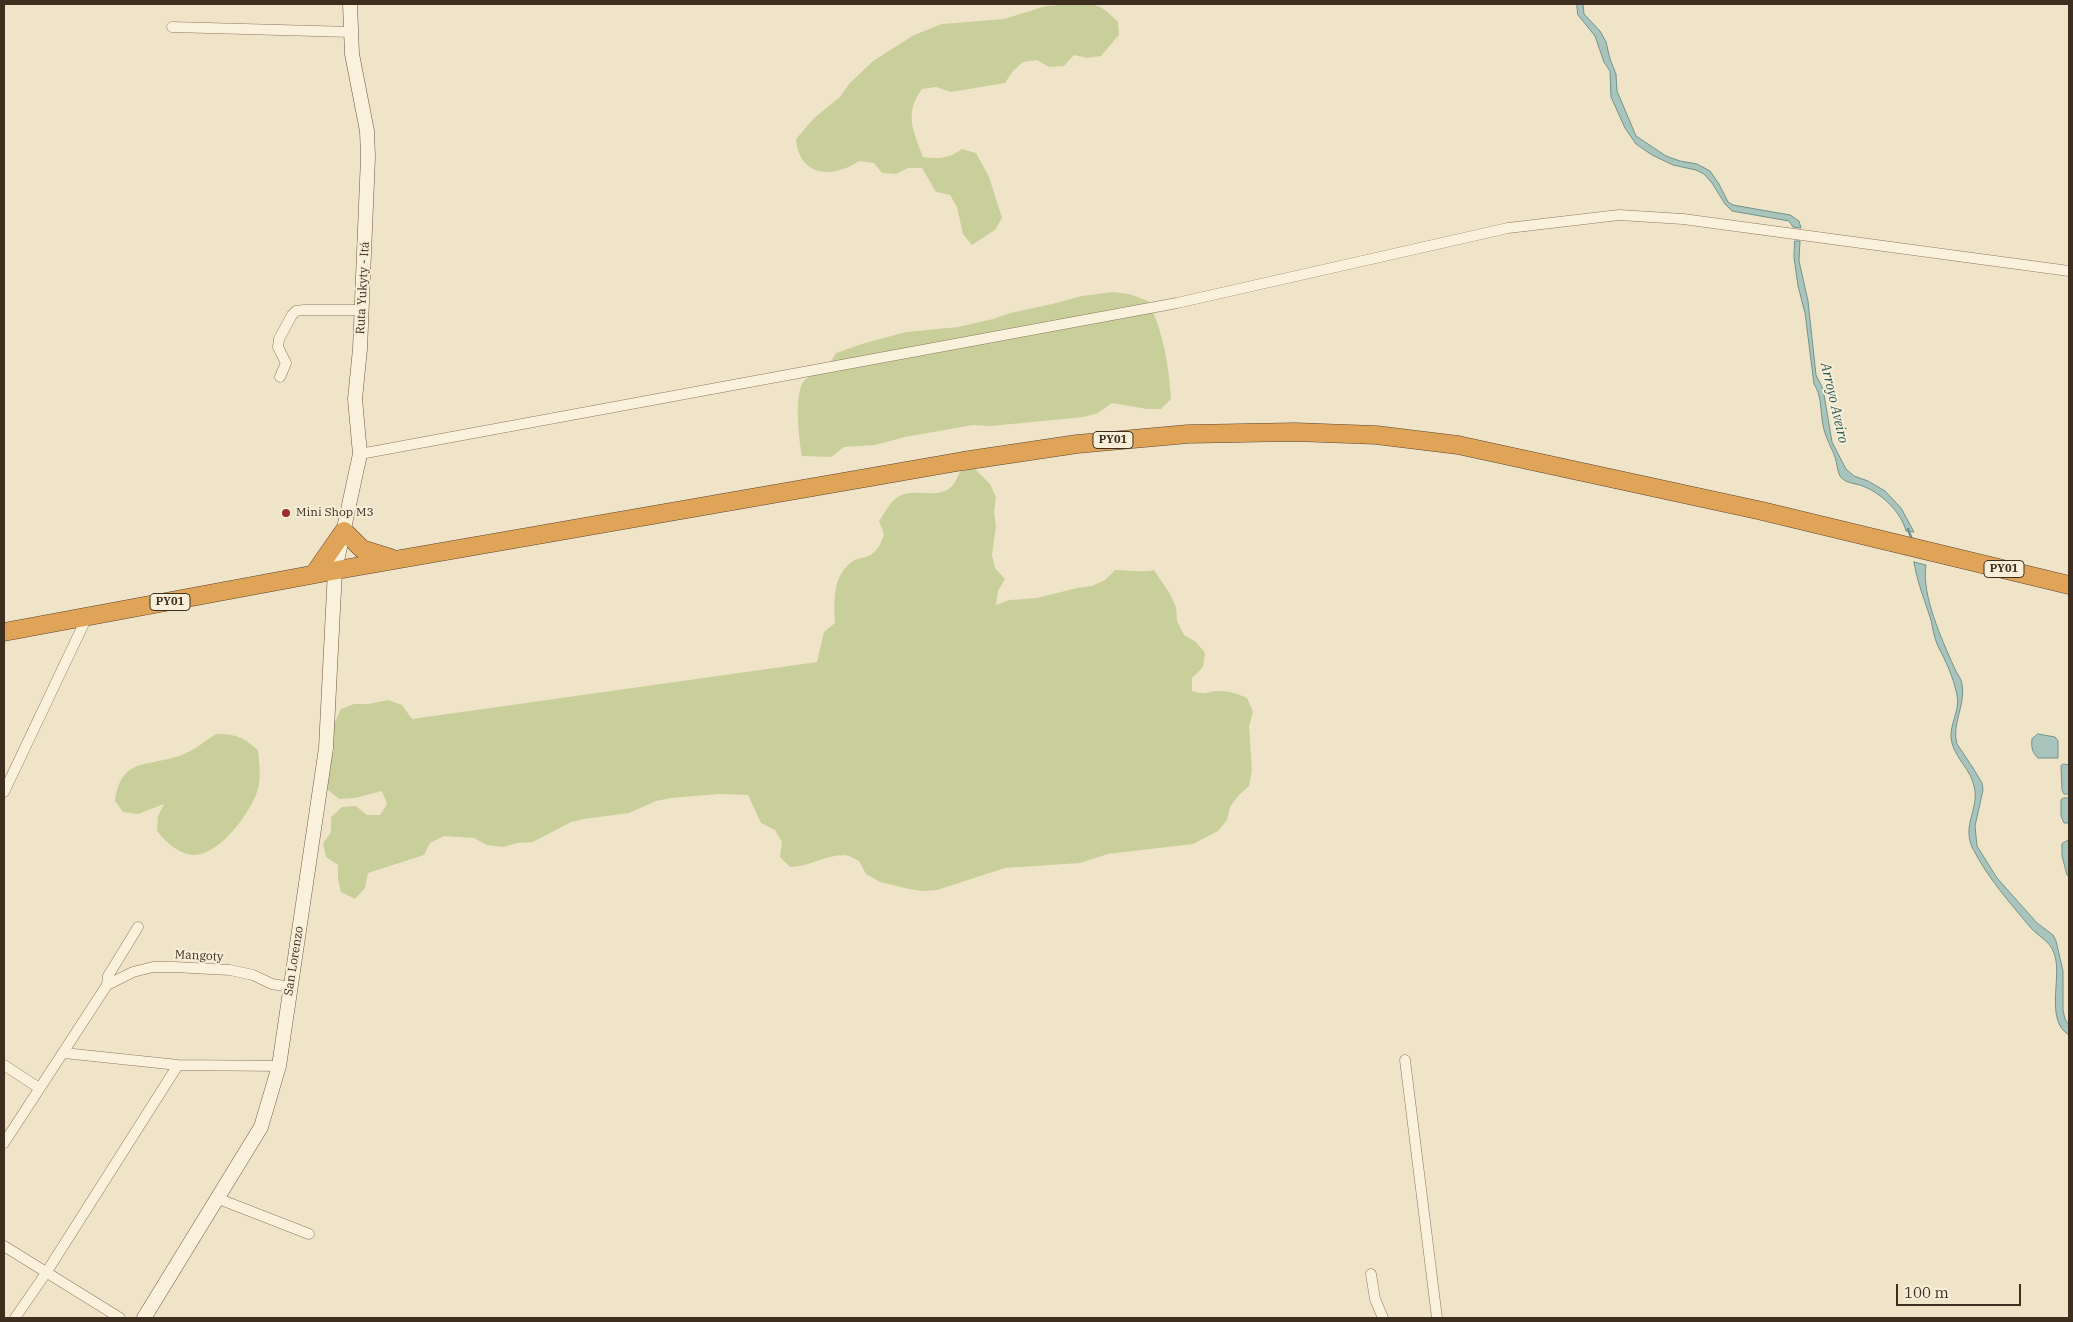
<!DOCTYPE html>
<meta charset="utf-8">
<style>
body{margin:0}
#map{position:relative;width:2073px;height:1322px;overflow:hidden;background:#f0e4c8;font-family:"IBM Plex Serif",serif}
canvas{display:block}
.frame{position:absolute;inset:0;border:5px solid #3d2e20;pointer-events:none}
.scale{position:absolute;left:1896px;top:1284px;width:125px;height:22px;box-sizing:border-box;border:2px solid #3d2e20;border-top:0;padding-left:6px;font-size:15px;line-height:18px;white-space:nowrap;color:#3d2e20;-webkit-text-stroke:4px #f7eed8;paint-order:stroke}
</style>
<div id="map">
<canvas width="2073" height="1322"></canvas>
<div class="frame"></div>
<div class="scale">100 m</div>
</div>
<script>
const ctx = document.querySelector('canvas').getContext('2d');
ctx.lineJoin = 'round';
function paint(path, color) { ctx.fillStyle = color; ctx.fill(path, 'evenodd'); }
function trace(path, color, width, dash) { ctx.strokeStyle = color; ctx.lineWidth = width; ctx.lineCap = dash ? 'butt' : 'round'; ctx.setLineDash(dash || []); ctx.stroke(path); }
function write(font, color, halo, rows, align = 'center') {
  ctx.font = font + ' "IBM Plex Serif",serif'; ctx.lineWidth = 4; ctx.setLineDash([]); ctx.textBaseline = 'middle'; ctx.strokeStyle = halo; ctx.fillStyle = color; for (const [text, x, y, turn = 0] of rows) {
    ctx.save(); ctx.translate(x, y); ctx.rotate((+turn || 0) * Math.PI / 180); ctx.textAlign = isNaN(turn) ? turn : align; if (halo) ctx.strokeText(text, 0, 0); ctx.fillText(text, 0, 0); ctx.restore();
  }
}
paint(new Path2D(`
 M1075,4c24,0 26,1 43,18l1,13 -18,21 -14,2 -13,-3 -10,11 -15,1 -12,-7 -14,2 -10,9 -8,12 -54,9 -15,-5 -14,2c-18,25 -9,41 1,68 17,2 25,2 39,-8l14,4 13,24 13,41 -7,12 -23,15 -9,-11 -6,-27 -7,-12 -14,-3 -14,-24h-14l-12,6 -14,-1 -8,-10 -15,-2c-26,18 -60,16 -63,-22l18,-21 26,-21 9,-13 24,-23 41,-26 28,-11 62,-5 42,-13z
 M1113,292l16,2 19,7c15,30 21,64 23,98l-10,10h-14l-35,-6 -14,10 -14,4 -93,9 -18,-1 -68,12 -30,8 -31,2 -13,10 -29,-1c-3,-15 -9,-66 3,-76 14,-12 21,-8 31,-27l29,-10 41,-11 52,-5 35,-8 17,-6 42,-9 30,-8z
 M970,464l20,20 6,13 -2,15 2,14 -4,29 3,13 10,11 -7,12 -2,14 14,-5 27,-2 40,-10 15,-2 13,-6 10,-10c14,0 25,3 39,0l16,24 6,13 1,14 7,14 12,7 9,11 -2,14 -11,11v13c16,5 14,0 28,0 10,0 18,3 27,7l6,14 -4,14 3,44 -3,16 -10,9 -9,12 -3,13 -9,11 -25,13 -85,10 -28,9 -75,5 -68,22 -14,1 -14,-2 -29,-7 -14,-8 -7,-13c-4,-2 -10,-6 -15,-6 -19,0 -36,12 -54,12l-10,-10 2,-15 -7,-12 -14,-7 -13,-28 -29,-1 -48,4 -15,3 -27,12 -45,6 -13,3 -38,20 -16,1 -14,4 -16,-2 -13,-7 -30,-2 -14,7 -6,12 -56,18 -3,15 -10,11 -14,-7 -3,-13v-14l-12,-8 -3,-13 8,-12v-15l11,-10 14,-1 11,9h13l7,-11 -5,-13 -27,7 -16,1 -11,-9 -2,-14 8,-27 -1,-23 8,-17 13,-5h15l19,-4 14,5 10,14 405,-57 7,-30 11,-9c-1,-22 -3,-50 20,-63 3,-2 8,-2 11,-3 11,-4 15,-13 18,-23l-5,-13c5,-7 10,-17 16,-22 17,-14 40,2 56,-12 9,-8 3,-14 19,-23z
 M216,734c20,0 27,3 42,16 1,14 4,28 -1,42 -7,21 -37,62 -62,63 -16,0 -29,-13 -38,-24l1,-15 6,-12 -26,10 -15,-2 -8,-11c6,-43 30,-34 64,-45 13,-4 26,-15 37,-22z`), '#c9cf9b');
const water = new Path2D(`
 M1577,4h6l1,10 16,17 6,11 4,17 6,15 1,17 19,45 30,20 14,5 17,3 13,7 9,13 9,18 5,3 57,10 9,6 2,7 -8,-1 -4,-6 -57,-10 -7,-7 -13,-21 -8,-9 -8,-4 -23,-5 -21,-10 -16,-11 -11,-16 -14,-31 -1,-26 -6,-9 -9,-26 -17,-21z
 M1795,241h5l-1,20 9,40 8,74 7,14 9,53 14,27 8,7 14,5 17,10 16,17 13,24 -8,-1c-5,-19 -24,-37 -41,-44 -8,-4 -20,-3 -25,-11 -3,-6 -3,-13 -5,-19 -4,-11 -10,-20 -12,-32 -3,-15 -1,-29 -9,-41l-9,-71 -7,-27 -4,-29z
 M1914,562l12,3c-5,29 16,75 28,102 2,6 7,10 8,17 4,21 -11,41 -5,60l16,24 9,15 1,7 -8,36 2,20 20,32 40,45 16,12 3,6 7,30v39l2,9 4,6v10c-25,-15 -6,-59 -15,-82 -4,-12 -15,-16 -23,-25 -21,-25 -43,-50 -58,-79 -12,-24 7,-40 1,-63 -3,-16 -18,-27 -22,-43 -5,-16 9,-32 5,-48 -4,-19 -11,-33 -19,-49 -4,-8 -5,-17 -7,-26 -6,-19 -14,-38 -17,-58z
 M2038,734l17,3 3,4v17h-20c-6,-6 -7,-11 -6,-19z
 M2064,764l5,1v29h-5l-2,-4 -1,-24z
 M2064,798h5v25h-5l-3,-7v-16z
 M2069,840v36l-2,-1 -5,-19v-12z`);
paint(water, '#a9c4bc');
trace(water, '#6f938a', 1);
trace(new Path2D(`
 M1908,529l4,11`), '#6f938a', 2.5);
const street = new Path2D(`
 M172,27l180,5
 M280,377l6,-14 -8,-16 1,-8 13,-24 4,-4 8,-1h58
 M360,454l817,-151 331,-75 111,-13 64,4 386,52
 M4,792l83,-175
 M107,985l1,-9 30,-49
 M64,1053l114,12 101,1
 M1405,1060l32,258
 M4,1065l35,23
 M4,1143l103,-158 26,-13 20,-5h21l56,3 23,5 19,9 18,3
 M219,1199l90,35
 M4,1246l116,72
 M1371,1274l4,25 8,19
 M15,1318l31,-45 132,-208`);
const secondary = new Path2D(`
 M144,1318l117,-191 18,-61 47,-318 9,-178 25,-116 -5,-55 5,-50 8,-192 -1,-26 -15,-77 -2,-50`);
const highway = new Path2D(`
 M314,574l30,-43 18,18 29,9
 M4,632l339,-63 620,-108 114,-17 111,-10 107,-2 81,3 82,10 304,66 307,74`);
trace(street, '#8d765c', 11);
trace(secondary, '#6f573f', 15);
trace(highway, '#5b4430', 19);
trace(street, '#faf1dc', 10);
trace(secondary, '#faf1dc', 14);
trace(highway, '#e0a458', 18);
for (const [x, y, r, color] of [
 [286,513,5,"#9e2a2b"]
]) { const dot = new Path2D(); dot.arc(x, y, r, 0, 2 * Math.PI); ctx.fillStyle = color; ctx.fill(dot); trace(dot, '#f7eed8', 2); }
for (const [x, y, w] of [
 [1113,440,40],
 [2004,569,40],
 [170,602,40]
]) { const box = new Path2D(); box.roundRect(x - w / 2, y - 8.5, w, 17, 4); ctx.fillStyle = '#f7eed8'; ctx.fill(box); trace(box, '#3d2e20', 1); }
write('bold 11px', '#3d2e20', null, [
 ["PY01",1113,440],
 ["PY01",2004,569],
 ["PY01",170,602]
]);
write('12px', '#3d2e20', '#f7eed8', [
 ["Ruta Yukyty - Itá",363,288,-87],
 ["Mangoty",199,956,3],
 ["San Lorenzo",294,961,-81]
]);
write('12px', '#3d2e20', '#f7eed8', [
 ["Mini Shop M3",296,513]
], 'left');
write('italic 14px', '#2f5d5a', '#f7eed8', [
 ["Arroyo Aveiro",1834,403,77]
]);
</script>
